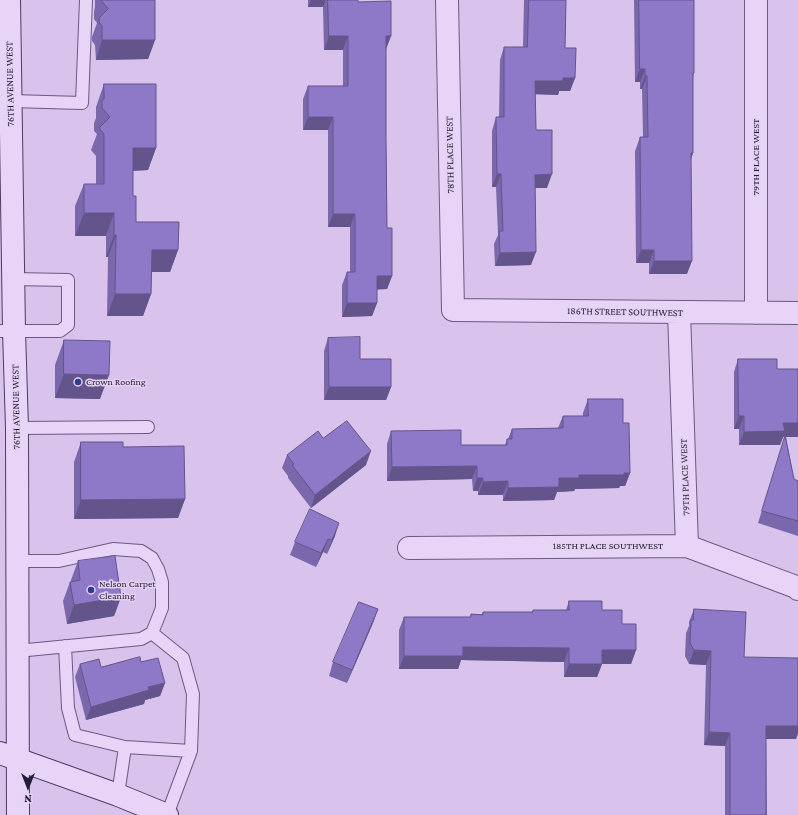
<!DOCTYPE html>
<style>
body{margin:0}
#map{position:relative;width:798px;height:815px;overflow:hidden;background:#d9c2eb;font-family:"Crimson Pro",serif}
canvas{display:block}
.north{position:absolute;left:8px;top:767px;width:40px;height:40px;-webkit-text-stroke:3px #e4d1f3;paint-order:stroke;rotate:180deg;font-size:11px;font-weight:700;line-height:16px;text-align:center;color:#251d35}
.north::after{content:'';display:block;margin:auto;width:14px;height:18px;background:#251d35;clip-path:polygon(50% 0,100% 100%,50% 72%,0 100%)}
</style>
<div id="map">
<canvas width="798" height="815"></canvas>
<div class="north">N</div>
</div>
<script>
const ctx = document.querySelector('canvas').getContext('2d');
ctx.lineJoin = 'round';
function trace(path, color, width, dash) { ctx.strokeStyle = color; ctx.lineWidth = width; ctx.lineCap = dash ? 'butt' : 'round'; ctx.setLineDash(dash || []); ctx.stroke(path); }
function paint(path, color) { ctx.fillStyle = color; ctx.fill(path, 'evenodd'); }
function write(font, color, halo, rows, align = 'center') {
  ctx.font = font + ' "Crimson Pro",serif'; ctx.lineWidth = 3; ctx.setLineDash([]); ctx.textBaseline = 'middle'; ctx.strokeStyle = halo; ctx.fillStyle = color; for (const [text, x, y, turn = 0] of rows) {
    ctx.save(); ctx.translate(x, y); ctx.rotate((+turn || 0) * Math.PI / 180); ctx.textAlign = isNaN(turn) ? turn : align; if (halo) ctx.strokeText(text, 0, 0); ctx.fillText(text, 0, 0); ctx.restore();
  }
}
const lane = new Path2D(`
 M11,101l71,2 4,-103
 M0,331h60l8,-6v-45l-55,-1
 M17,428l131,-1
 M16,561h43l54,-12 28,2 11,7 6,11 4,13v26l-10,25 -11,6 -124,12
 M152,633l31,25 10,36 -2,57 -24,64
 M65,646l3,62 7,27 50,12 66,4
 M118,795l7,-48`);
const street = new Path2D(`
 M447,0l6,310 345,3
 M756,0v313
 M679,312l8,234
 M409,548l278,-2 109,41 2,2`);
const secondary = new Path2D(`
 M9,0l5,331 3,97 1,387
 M0,753l118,42 49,20`);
trace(lane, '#6a5a84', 14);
trace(street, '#6a5a84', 24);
trace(secondary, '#4c3d66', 24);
trace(lane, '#e7d4f7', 12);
trace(street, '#e7d4f7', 22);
trace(secondary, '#e7d4f7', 22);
paint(new Path2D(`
 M95,0h60v40l-7,19 -52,1 -1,-15 -3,-4v-4l5,-14 -3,-4v-7l1,-5z
 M308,0h50v2l33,34 -5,13v90l1,89 5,48 -5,13h-10v14l-5,13 -30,1v-32l5,-13h3v-45h-22v-97h-25v-31l5,-13h35v-36h-19l-1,-43h-15z
 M524,0h42l-1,48 10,30 -5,13h-11l-1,4 -23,-1 1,36 11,58h-12l-4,77 -36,1 -1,-22 4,-9 -2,-48h-4v-56l4,-14h3l1,-57 4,-13h19z
 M634,0h60v73l-1,4v76l-2,7 -4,114h-38v-11h-13l-1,-112 5,-14h3l-1,-48h-2v-7h-5z
 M104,84l52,64 -8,22 -15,1v25l3,26 42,28 -8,22h-18l-1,22 -8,22h-36l1,-59h-2v-21h-31v-30l9,-22h12v-28l-5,-6 6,-16 -3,-3v-8l2,-5v-11z
 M328,338l32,21 31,28 -5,13h-62v-49z
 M64,340l36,59 -45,-1v-33z
 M738,359l39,10 9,68 8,42 4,2v55l-40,-13 23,-74 4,-12h-2l-3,8h-41v-16h-5v-57z
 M588,399l35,24 7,50 -5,13h-5l-1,2 -44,1 -1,2 -17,1 -3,8 -51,1v-6h-25v-4h-5l-1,-12 -85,2v-37l4,-13 70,14h44l2,-6h1l4,-10 46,-1 5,-12h20v-3z
 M323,438l43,27 -55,43 -23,-30v-2l-6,-8 5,-13z
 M81,442l42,5 62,52 -7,19 -104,1v-57z
 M335,536l-8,18 -4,-2 -7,15 -26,-12 5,-13z
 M78,561l43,36 -7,19 -47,8 -4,-23 7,-19h1v-2z
 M569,601l33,9 20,14 14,26 -5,14h-29l-5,13h-33v-15l-103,-2 -3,9h-59v-39l5,-13h66l1,-3h11l1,-2h49l1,-2h33z
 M378,609l-5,14 -26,60 -18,-7 4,-14z
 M694,609l50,48 52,82h-30l1,76h-42v-69l-21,-1 2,-80 -17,-1 -4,-8 1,-23 3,-7v-4z
 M141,662l24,21 -5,13 -15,4 -1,4 -58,16 -11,-43 5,-13 21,3z`), '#7a68ac');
paint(new Path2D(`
 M311,0h15l-3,7h-15z
 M329,36h19l-5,14h-19z
 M386,36h5l-5,13z
 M102,40h53l-7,19 -52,1z
 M640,69h5l-5,13h-5z
 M645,76h2l-5,13h-2z
 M563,78h12l-5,13h-11l-1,4 -28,-1 5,-13z
 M308,117h25l-5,13h-25z
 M133,148h23l-8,22 -23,1z
 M691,153h2l-5,13z
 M497,174h4l-5,13h-4z
 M552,174l-5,14h-17l5,-13z
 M84,213h30l-8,23h-31z
 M333,214h22l-5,13h-22z
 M114,235h2l-8,22h-2z
 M152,250h26l-8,22h-26z
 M641,250h13l-5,13h-13z
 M536,252l-5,13 -36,1 5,-13z
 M654,261h38l-5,13h-38z
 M377,276h15l-5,13 -15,1z
 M115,294h36l-8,22h-36z
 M347,303h30l-5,13 -30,1z
 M64,374l45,1 -9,24 -45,-1z
 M329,387h62l-5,13h-62z
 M739,416h5l-5,13h-5z
 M783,423h15v14h-15l-3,8h-41l5,-13z
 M371,451l-5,14 -55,43 4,-13z
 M477,466l-5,13 -85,2 5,-14z
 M624,473h6l-5,13h-5l-1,2 -44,1 -1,2 -17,1 -3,8 -51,1 5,-13 71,-13z
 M477,478h6l-5,13h-5z
 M508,481l-5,14h-25l5,-13z
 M185,499l-7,19 -104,1 7,-19z
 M339,523l-4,13 -8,18 5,-14z
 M328,539l-5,13 -7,15 5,-14z
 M121,597l-7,19 -47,8 7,-19z
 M378,609l-5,14 -26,60 5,-13z
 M463,647l106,1 -5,14 -103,-2 -3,9h-59l5,-13z
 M602,650h34l-5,14h-34z
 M694,650l17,1 -5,14 -17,-1z
 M569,664h33l-5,13h-33z
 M165,683l-5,13 -15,4 -1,4 -58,16 5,-13 57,-20z
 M766,726h32v8l-2,5h-35z
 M709,732l21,1 -5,13 -21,-1z`), '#63558c');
const building = new Path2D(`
 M101,0h54v40h-53v-14l-3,-4v-4l9,-9z
 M328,0h30v2l33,-1v35h-5v103l1,89h5v48h-15v27h-30v-31h8v-58h-22v-97h-25v-31h40v-50h-19z
 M529,0h37l-1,48h11l-1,30h-12v3h-28l1,49h16v44l-17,1 1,77 -36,1 -1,-22h4l-2,-57h-4l-1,-57h8v-70h23z
 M639,0h55v73h-1v80h-2l1,108h-38v-11h-13l-1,-113h8l-1,-61h-2v-7h-5z
 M104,84h52v64h-23v48h3v26h43l-1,28h-26l-1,44h-36l1,-59h-2v-22h-30v-29h20v-50l-5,-6 11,-11 -8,-9v-7l2,-2z
 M360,337v22h31v28h-62l-1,-49z
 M64,340l46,1 -1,34 -45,-1z
 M738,359h39v10h21v54h-15l2,8 -41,1v-16h-5z
 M588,399h35v24h6l1,50h-6v2h-45v3h-20v9l-51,1v-7l-25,1v-4h-6v-12l-85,1 -1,-36 70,-1v15h46v-6h5v-10l51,-1v-12h25z
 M347,421l24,30 -56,44 -23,-30 2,-1 -7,-9 31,-24 5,7z
 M785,436l9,43 4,2v40l-36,-10z
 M81,442h42v5l61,-1 1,53 -104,1z
 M310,509l29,14 -7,17 -4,-1 -7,14 -26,-11z
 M115,556l6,41 -47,8 -4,-23 10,-2 -2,-19z
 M569,601h33v9h20v14h14v26h-34v14h-33v-16l-106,-1v9h-59v-39h67v-3l12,1v-3h50v-2h36z
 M359,602l19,7 -26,61 -19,-8z
 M694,609l52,3 -2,45 54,1v68h-32v89h-36v-82l-21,-1 2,-81 -17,-1 -4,-7 1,-23h2z
 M140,657l1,5 17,-4 7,25 -17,4 1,3 -58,17 -11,-43 19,-5 2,8z`);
paint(building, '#8e79c8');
trace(building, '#63558c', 1);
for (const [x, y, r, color] of [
 [78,382,4,"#2d3c90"],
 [91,590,4,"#2d3c90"]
]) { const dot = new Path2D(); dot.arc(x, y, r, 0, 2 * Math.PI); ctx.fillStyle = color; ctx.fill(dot); trace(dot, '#e4d1f3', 1.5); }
write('10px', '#251d35', '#e4d1f3', [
 ["76TH AVENUE WEST",10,84,-91],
 ["78TH PLACE WEST",450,155,-91],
 ["79TH PLACE WEST",756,157,-90],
 ["186TH STREET SOUTHWEST",625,312,1],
 ["76TH AVENUE WEST",16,407,-91],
 ["79TH PLACE WEST",685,477,-92],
 ["185TH PLACE SOUTHWEST",608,546]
]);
write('10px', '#251d35', '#e4d1f3', [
 ["Crown Roofing",86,382],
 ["Nelson Carpet",99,584],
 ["Cleaning",99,596]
], 'left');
</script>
